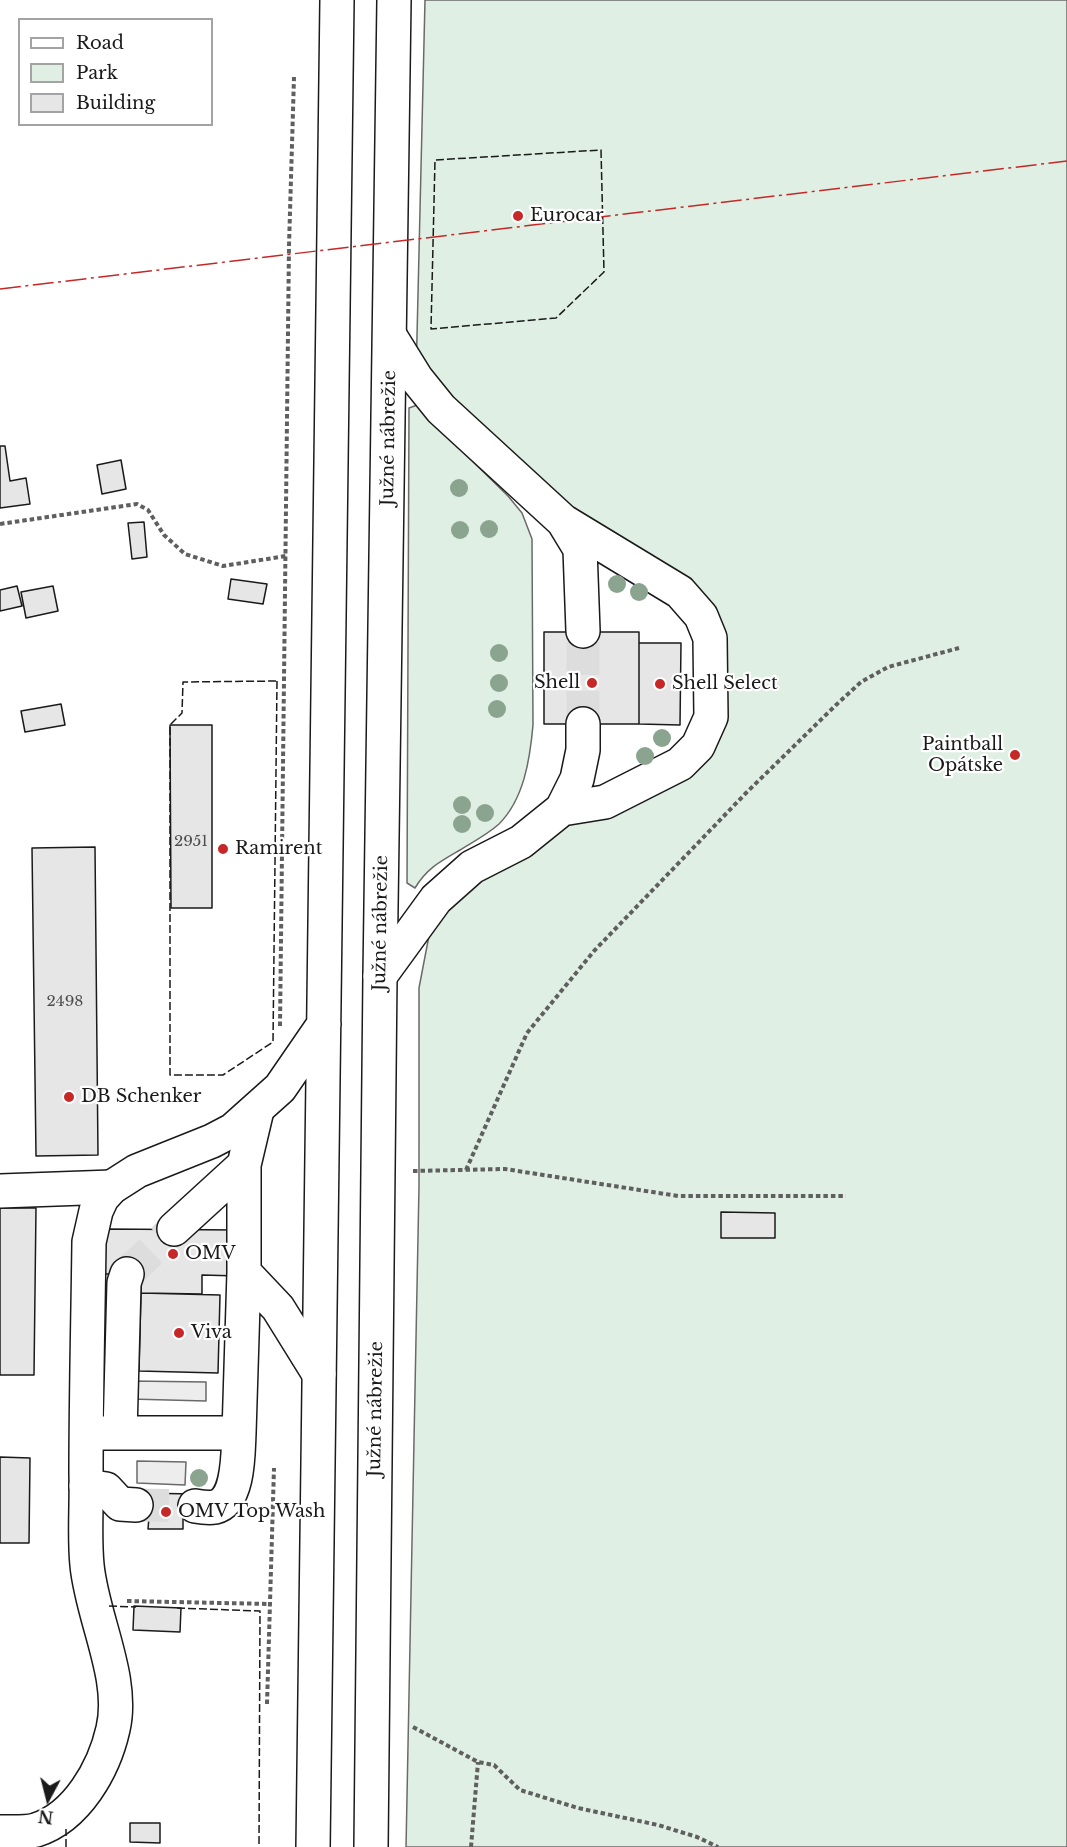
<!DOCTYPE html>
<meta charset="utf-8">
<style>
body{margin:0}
#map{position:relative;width:1067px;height:1847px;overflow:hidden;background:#fff;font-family:"Libre Baskerville",serif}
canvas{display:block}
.legend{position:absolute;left:18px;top:18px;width:195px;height:108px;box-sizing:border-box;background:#fff;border:2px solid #a3a3a3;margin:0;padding:8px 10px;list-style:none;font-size:18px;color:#1a1a1a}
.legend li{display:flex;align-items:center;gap:12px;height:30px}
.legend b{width:30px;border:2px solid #a3a3a3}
.north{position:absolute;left:18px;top:1769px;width:60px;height:60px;-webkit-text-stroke:4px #fff;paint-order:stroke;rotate:187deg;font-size:16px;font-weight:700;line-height:24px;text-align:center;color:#1a1a1a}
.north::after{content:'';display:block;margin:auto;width:21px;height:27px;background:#1a1a1a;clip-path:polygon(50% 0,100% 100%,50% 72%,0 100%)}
</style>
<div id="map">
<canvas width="1067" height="1847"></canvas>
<ul class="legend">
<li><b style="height:8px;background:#fff"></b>Road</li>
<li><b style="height:16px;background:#e0efe3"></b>Park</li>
<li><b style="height:16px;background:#e6e6e6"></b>Building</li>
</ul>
<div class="north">N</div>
</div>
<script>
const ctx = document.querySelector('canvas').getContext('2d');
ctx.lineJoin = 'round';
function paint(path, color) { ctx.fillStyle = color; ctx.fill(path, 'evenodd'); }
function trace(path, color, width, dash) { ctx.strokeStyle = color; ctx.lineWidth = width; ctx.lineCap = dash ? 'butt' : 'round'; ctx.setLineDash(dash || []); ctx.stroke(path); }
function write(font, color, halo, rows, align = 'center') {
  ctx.font = font + ' "Libre Baskerville",serif'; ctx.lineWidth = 4.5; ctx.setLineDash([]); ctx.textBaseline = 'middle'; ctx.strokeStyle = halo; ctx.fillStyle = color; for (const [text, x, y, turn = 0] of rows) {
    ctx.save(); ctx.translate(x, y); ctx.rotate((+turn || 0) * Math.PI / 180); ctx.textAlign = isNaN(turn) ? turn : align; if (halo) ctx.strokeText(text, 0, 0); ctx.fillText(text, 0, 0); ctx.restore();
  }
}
const green = new Path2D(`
 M425,0h642v1847h-661l13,-661v-198l17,-89 262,-153 3,-130 -138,-95 -147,-143z
 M420,404l36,41 52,51 14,17 10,26 1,186c-3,34 -9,74 -34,99 -11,10 -26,18 -39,26 -19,11 -33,18 -45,38l-8,-5 2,-475z`);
paint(green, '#e0efe3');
trace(green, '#6a6a6a', 1.5);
const parking = new Path2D(`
 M131,1381l75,1v19l-76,-2z
 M137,1461l49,1 -1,23 -48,-2z`);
paint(parking, '#ededed');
trace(parking, '#6a6a6a', 1.5);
const building = new Path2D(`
 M0,446h5l5,35 16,-3 4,26 -30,4z
 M121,460l5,29 -24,5 -5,-29z
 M144,522l3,35 -15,2 -4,-36z
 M231,579l36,5 -4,20 -35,-5z
 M17,586l5,20 -22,5v-21z
 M53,586l5,25 -32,7 -5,-26z
 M544,632h95v92h-95z
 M639,643h42l-1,82 -41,-1z
 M61,704l4,21 -40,7 -4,-21z
 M170,725h42v183h-41z
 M95,847l3,308 -62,1 -4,-308z
 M0,1208h36l-2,167h-34z
 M721,1212l54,1v25h-54z
 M105,1229l133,1v46l-36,-1v19l-61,-1v-19h-36z
 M141,1293l79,2 -2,78 -79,-2z
 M0,1457l30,1 -1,85h-29z
 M136,1493l60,1 -1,24h-12v11h-35l1,-12h-13z
 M134,1606l47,2 -1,24 -47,-2z
 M130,1823h30v20l-30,-1z`);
paint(building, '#e6e6e6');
trace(building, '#1a1a1a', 1.5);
trace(new Path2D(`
 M583,724v-93
 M127,1274l47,-45
 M136,1505l59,1`), '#ddd', 33, [33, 16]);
const minor = new Path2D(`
 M390,336l26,42 25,31 122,112 17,28 3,82
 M562,809l43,-7 75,-38 18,-18 13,-29 -1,-79 -9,-22 -21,-24 -117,-71
 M380,976l56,-77 36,-32 49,-25 41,-33 15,-30 6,-29v-26
 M257,1110l-13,55v107l34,36 41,66
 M0,1191l112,-4
 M174,1229l70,-64
 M98,1433h22l4,-150 3,-9
 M120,1433h119l5,-161
 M86,1486l20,3 14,15 16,1
 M195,1506c6,1 14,2 20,1 24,-6 23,-54 24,-74`);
const highway = new Path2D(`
 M0,1832c11,0 25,1 36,-2 41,-13 68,-61 77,-101 12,-51 -21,-111 -26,-164 -3,-30 0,-61 -1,-91 0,-78 2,-155 3,-232l7,-31 6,-13 10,-11 25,-16 75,-30 21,-11 47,-42 44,-64
 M313,1847l24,-1847
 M371,1847l9,-871 14,-976`);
trace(minor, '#1a1a1a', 36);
trace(highway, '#1a1a1a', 36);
trace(new Path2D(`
 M0,524l137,-20 11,6 16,25 21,19 38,12 63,-10
 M280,1026l9,-780 5,-169
 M466,1170l61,-137 67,-82 152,-158 90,-88 25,-23 27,-15 71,-19
 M413,1171l92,-2 173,27h168
 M127,1601l143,3
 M267,1704l7,-236
 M413,1727l65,35 16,3 26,25 58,18 80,17 39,12 21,10
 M471,1847l7,-85`), '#5f5f5f', 4, [4.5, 3]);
trace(minor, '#fff', 33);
trace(highway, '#fff', 33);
trace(new Path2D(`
 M601,150l3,122 -48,46 -125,11 4,-169z
 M277,681l-4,361 -50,33h-53v-350l12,-12 1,-31z
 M109,1606l27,1
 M177,1608l83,3 -1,236
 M66,1847v-18`), '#1a1a1a', 1.5, [8, 3]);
trace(new Path2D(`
 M0,289l1067,-128`), '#c62828', 1.5, [21, 4.5, 3, 4.5]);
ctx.fillStyle = '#8aa48f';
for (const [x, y] of [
 [459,488],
 [489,529],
 [460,530],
 [617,584],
 [639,592],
 [499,653],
 [499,683],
 [497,709],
 [662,738],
 [645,756],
 [462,805],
 [485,813],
 [462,824],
 [199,1478]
]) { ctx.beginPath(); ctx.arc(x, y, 9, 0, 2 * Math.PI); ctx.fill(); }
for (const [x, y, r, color] of [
 [518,216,6,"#c62828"],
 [592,683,6,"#c62828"],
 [660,684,6,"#c62828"],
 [1015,755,6,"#c62828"],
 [223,849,6,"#c62828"],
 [69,1097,6,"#c62828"],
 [173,1254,6,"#c62828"],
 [179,1333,6,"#c62828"],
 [166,1512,6,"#c62828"]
]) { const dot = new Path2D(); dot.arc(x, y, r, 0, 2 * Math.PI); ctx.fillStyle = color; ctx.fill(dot); trace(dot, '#fff', 2); }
write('15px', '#4d4d4d', null, [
 ["2951",191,842],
 ["2498",65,1002]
]);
write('18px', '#1a1a1a', '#fff', [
 ["Eurocar",530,216],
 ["Shell",580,683,"right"],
 ["Shell Select",672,684],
 ["Paintball",1003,745,"right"],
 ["Opátske",1003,766,"right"],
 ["Ramirent",235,849],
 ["DB Schenker",81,1097],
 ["OMV",185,1254],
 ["Viva",191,1333],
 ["OMV Top Wash",178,1512]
], 'left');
write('18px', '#1a1a1a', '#fff', [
 ["Južné nábrežie",389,438,-89],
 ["Južné nábrežie",381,923,-89],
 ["Južné nábrežie",376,1409,-89]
]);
</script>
